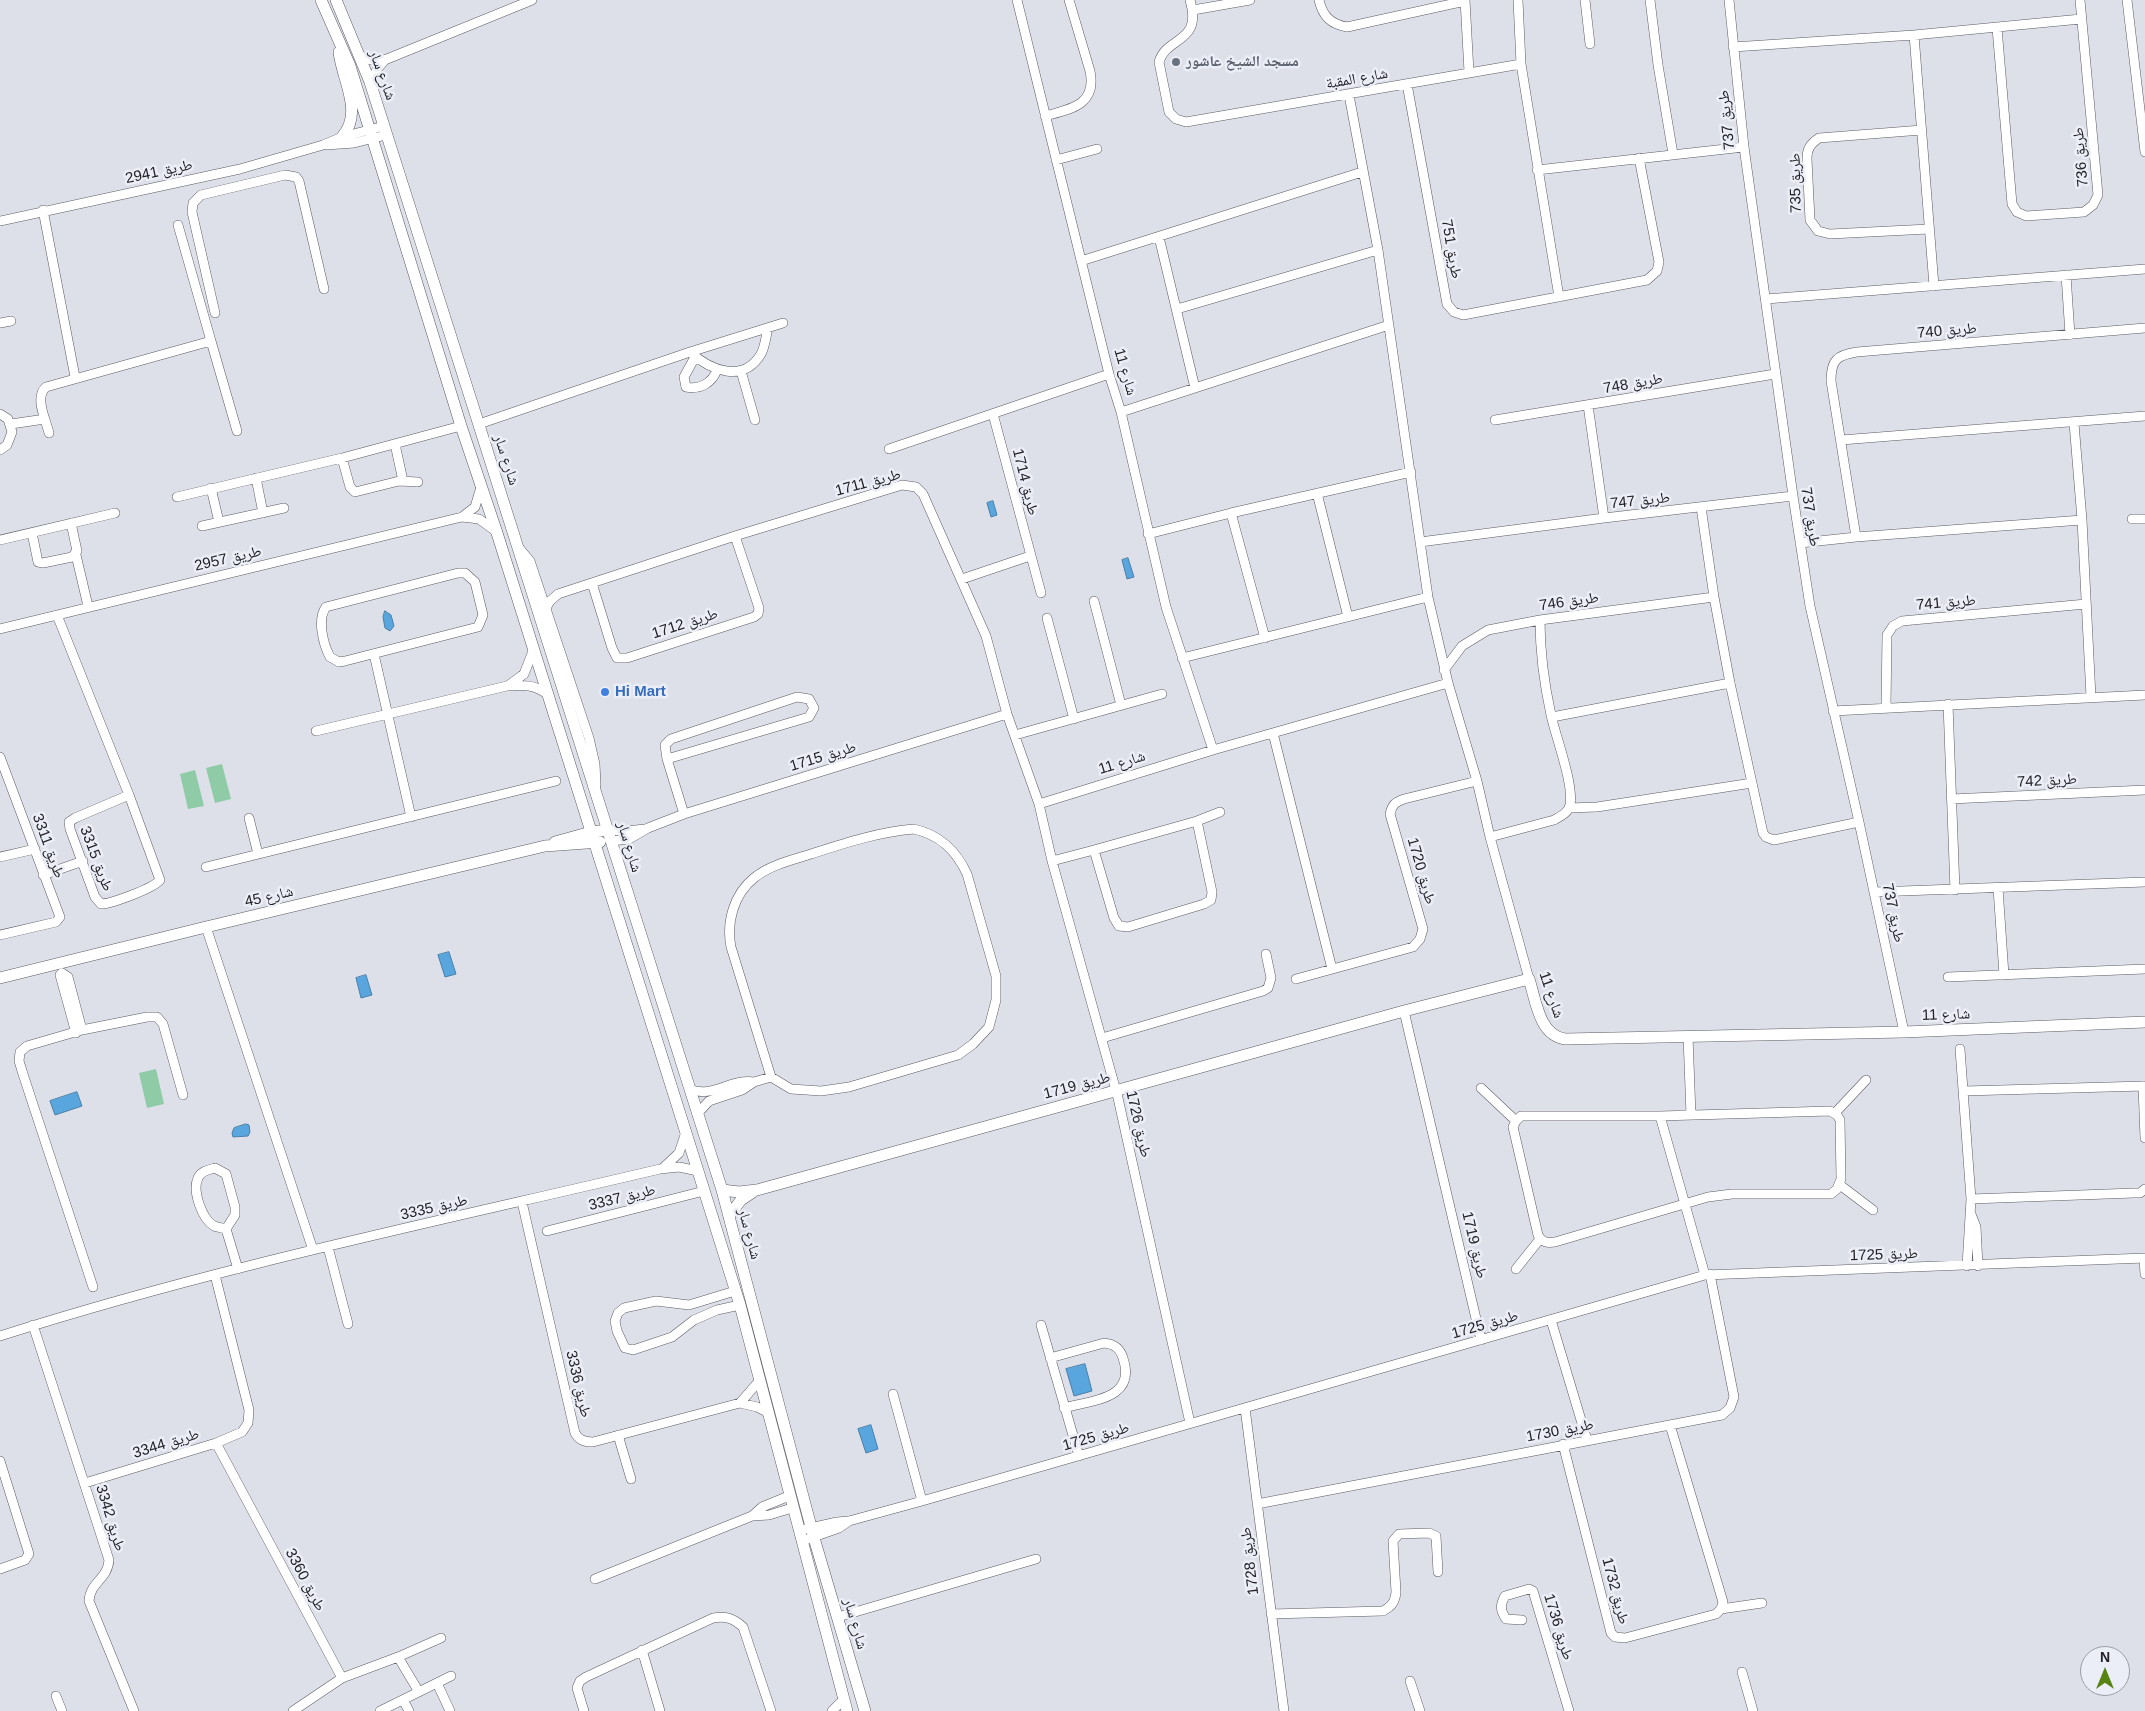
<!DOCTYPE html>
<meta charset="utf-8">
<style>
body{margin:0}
#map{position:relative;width:2145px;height:1711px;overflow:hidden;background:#dee0e9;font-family:Helvetica,sans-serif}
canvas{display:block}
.north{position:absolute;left:2080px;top:1646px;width:50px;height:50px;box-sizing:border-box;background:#ebedf7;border:1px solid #9b9ca4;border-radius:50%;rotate:0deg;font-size:14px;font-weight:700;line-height:20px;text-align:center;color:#232327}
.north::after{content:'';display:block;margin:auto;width:18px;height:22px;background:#568311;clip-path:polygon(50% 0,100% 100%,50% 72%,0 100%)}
</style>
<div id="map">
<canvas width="2145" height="1711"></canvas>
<div class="north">N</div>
</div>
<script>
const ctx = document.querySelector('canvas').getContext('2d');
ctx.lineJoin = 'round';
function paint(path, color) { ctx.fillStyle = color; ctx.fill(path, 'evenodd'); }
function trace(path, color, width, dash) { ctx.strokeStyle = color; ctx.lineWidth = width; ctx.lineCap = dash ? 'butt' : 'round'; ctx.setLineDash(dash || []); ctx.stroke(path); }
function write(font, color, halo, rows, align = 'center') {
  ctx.font = font + ' Helvetica,"Noto Naskh Arabic",sans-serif'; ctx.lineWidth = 5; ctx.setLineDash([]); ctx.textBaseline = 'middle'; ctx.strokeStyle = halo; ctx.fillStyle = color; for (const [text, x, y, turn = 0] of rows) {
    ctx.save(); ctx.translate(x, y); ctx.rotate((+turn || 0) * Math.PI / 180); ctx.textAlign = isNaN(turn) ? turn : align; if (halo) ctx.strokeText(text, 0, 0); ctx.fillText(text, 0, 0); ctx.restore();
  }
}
paint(new Path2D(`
 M222,764l9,35 -16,4 -9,-35z
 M195,770l9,36 -16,3 -8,-35z
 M156,1069l8,35 -17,4 -8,-35z`), '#8fcba6');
const water = new Path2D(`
 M993,501l4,14 -6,2 -4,-14z
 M1128,558l6,19 -7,2 -5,-19z
 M385,611l6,4 3,11 -4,5 -5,-3 -2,-11z
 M449,952l7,22 -11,3 -7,-22z
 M366,975l6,20 -11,3 -5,-20z
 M77,1092l5,14 -27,9 -5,-14z
 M246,1124l3,1 1,7 -2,4 -15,1 -1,-4 2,-5z
 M1085,1364l7,27 -18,5 -8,-27z
 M871,1425l7,24 -12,4 -8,-24z`);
paint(water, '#59a6df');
trace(water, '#497fa8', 1);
const minor = new Path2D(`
 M1017,0l92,374 12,38 45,195 47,143
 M1190,0c13,44 -24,36 -31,62l10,50 7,7 10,3 335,-58
 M1319,0c4,17 12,24 28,27l118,-26
 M1465,0l4,72
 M1518,0l3,64 38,233
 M1585,0l5,44
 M1650,0l8,65 15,89
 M1729,0l15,147 49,349 17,110 49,216 45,210
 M2127,0l18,152
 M1193,10l57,-10
 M1997,28l15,176 5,8 9,4 58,-4 9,-7 5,-10 -18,-195
 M1914,35l20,251
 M1733,47l181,-12 167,-16
 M360,56l11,4 16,-1 145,-59
 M370,82l8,-14 8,-9
 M1407,84l40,220 7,8 9,3 184,-35 10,-9 2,-9 -20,-104
 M1349,95l29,155 50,347 20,86 29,98 13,56 39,142
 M1045,116c26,-7 52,-11 45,-45l-21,-71
 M1922,130l-103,8c-9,6 -12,11 -12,21l3,61 8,11 12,3 99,-5
 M326,145l28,-2 32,-8
 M1056,160l41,-11
 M1537,170l207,-23
 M43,210l32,167
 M0,221l240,-52 83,-24 19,-8 42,-11
 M1159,237l36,151
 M1081,261l281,-89
 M2066,275l4,60
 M1766,299l379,-30
 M1177,309l201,-59
 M215,313l-23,-101 1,-9 8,-8 84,-20 11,2 3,4 25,108
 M0,323l11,-2
 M211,341l26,90
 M690,352c20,18 53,32 71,2 4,-7 5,-18 7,-26
 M695,357l-11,20 2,10c14,3 26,-4 31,-17
 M741,371l14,49
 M1588,405l16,113 189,-22
 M1121,412l268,-87
 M0,414l8,5 4,13 -5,13 -7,5
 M993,414l48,179
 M1495,420l280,-46
 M2074,423l8,97 9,177
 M11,424l34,-5
 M479,424l211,-72 93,-29
 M49,433c-3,-13 -15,-36 -3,-46l165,-46 -33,-116
 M1841,440l304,-24
 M395,444l8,37
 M889,449l220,-75
 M342,458l8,29 5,5 44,-11 19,1
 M256,478l7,35
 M211,488l8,34
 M1317,493l31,124
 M177,497l165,-39 119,-32
 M1701,507l13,90 16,86 33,150 3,4 8,3 85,-18
 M1231,513l34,125
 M462,517l13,-10 6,-20
 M2132,519h13
 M202,526l82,-18
 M32,533l6,29 5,1 29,-6 5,-6 -6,-28
 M1148,534l83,-21 180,-41
 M1856,537l-25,-156c0,-21 6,-26 26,-29l288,-24
 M0,540l115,-27
 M1420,542l184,-24
 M1800,543l56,-6 226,-17
 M519,548l11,13 59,177 6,26 1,21
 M76,555l12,51
 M458,573h7l10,9 8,33 -5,12 -133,34 -6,1 -9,-5c-7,-13 -13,-38 -4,-50z
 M962,579l68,-23
 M592,583l20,65 5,10h10l127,-41 4,-3 1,-6 -24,-72
 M1094,601l27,104
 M546,608l4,-7 8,-7 177,-58 167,-51 14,2 7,7 63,142 21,78 32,90 13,57 66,237 72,325
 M57,615l72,180
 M1047,618l27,101
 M0,629l462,-112 17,2 18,13
 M374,654l37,163
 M1182,658l246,-61
 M1444,670l18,-24 26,-16 52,-10 174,-23
 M509,685l15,-11 9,-23
 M1948,704l7,186
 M1886,707l1,-72 6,-9 9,-5 184,-17
 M1833,711l312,-16
 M1552,717l178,-34
 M316,731l191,-45c16,-1 28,-2 41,9
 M1273,733l59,236
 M1015,735l147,-41
 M0,757l60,160 -4,5 -56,13
 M667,759l142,-42 5,-9 -5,-9 -12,-2 -126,42 -6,6 2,14 17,55
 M129,795l31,85c-6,8 -49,24 -59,24l-6,-7 -25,-68 -1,-7 6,-4z
 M1951,799l194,-9
 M1039,804l174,-54 235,-67
 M1569,808l28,-1 155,-24
 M249,818l9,36
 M1197,821l15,71 -1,8 -7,4 -76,23 -9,-1 -5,-8 -20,-68z
 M1197,821l23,-9
 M914,829c26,6 42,21 53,45l29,102v24l-7,27 -16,17 -15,11 -109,32 -28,4 -30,-2 -20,-12 -40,-130c-5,-25 3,-53 23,-69 16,-13 38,-18 57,-24 34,-11 67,-22 103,-25z
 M608,830l18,1 19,-2
 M1490,837l64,-17c7,-4 14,-7 16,-15 4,-21 -14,-67 -19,-90 -7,-32 -11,-63 -11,-95
 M611,841l18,-2 19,-11 36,-14 323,-100
 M0,857l35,-8
 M1052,861l42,-11
 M206,867l350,-86
 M43,875l40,-14
 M1998,888l6,87
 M1875,892l270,-10
 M206,927l107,323
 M1948,977l197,-8
 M1296,979l117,-32 7,-8 3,-10 -33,-115c2,-9 5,-12 14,-15l73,-18
 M1404,1011l77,329
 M76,1033l-16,-58 2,-2 6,4 14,53
 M1688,1036l3,79
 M1102,1038l161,-47 5,-3 3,-10 -5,-24
 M1960,1049l11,150 -4,67
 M2143,1086l2,52
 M1481,1088l35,33
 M690,1089c21,10 42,-11 64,-7
 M1964,1091l181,-5
 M1830,1111l7,4 3,5 1,59 -4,10 -6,5h-99l-24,3 -153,45c-7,1 -13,1 -17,-7l-25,-108 3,-6 5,-5h139z
 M1835,1113l31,-33
 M697,1114l12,-13 33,-11 12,-8 17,-5
 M1660,1116l45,159
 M215,1168l11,6 9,33v8l-9,14c-4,-1 -9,-2 -12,-3 -12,-7 -22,-35 -16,-48 3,-7 10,-8 17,-10z
 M663,1168l16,-15 7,-21
 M1840,1185l33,25
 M1971,1199l163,-6h6l5,-4
 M522,1202l53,231c4,7 9,9 18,9l147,-39 17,4 12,6
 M1971,1214l5,13 2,39
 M226,1229l12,40
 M547,1231l157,-40
 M328,1247l20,77
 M2144,1259l1,15
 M1516,1269l24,-30
 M93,1287l-70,-213 -4,-13 1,-9 7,-6 55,-16 65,-13h10l6,7 20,71
 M735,1291l-46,14 -33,-4 -32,7 -6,5 -3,8 2,10 8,17 8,2 39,-13 22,-17 23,-10 23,-5
 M1551,1320l36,120
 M33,1325l76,235c-1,19 -19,22 -20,41l45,110
 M1041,1325l38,131
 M0,1336c216,-69 440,-115 660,-167l19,-2 19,4
 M1050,1358l54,-15c10,1 16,5 19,15 14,41 -30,42 -59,50
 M893,1394l29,107
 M740,1403l20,-23
 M1245,1408l39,303
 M618,1435l13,44
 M216,1443l126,235
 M1563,1444l48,189 4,4 10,1 91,-24 5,-5 2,-7 -53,-177
 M0,1461l29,93 -4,6 -25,9
 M85,1483l131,-40 26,-11 6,-9 1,-13 -34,-135
 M1257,1504l465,-89 8,-7 4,-11 -24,-123
 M752,1516l10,-9 27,-11
 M806,1529l31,-7 12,-1 73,-20 783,-226 440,-17
 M802,1541l37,-13 10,-7
 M595,1579l157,-63 17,-1 23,-7
 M1721,1609l41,-6
 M1271,1614l112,-3c9,-5 12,-9 13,-19l-3,-51 6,-7 30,-1 7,3 2,36
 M838,1617l198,-58
 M1522,1620l-16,-1c-6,-9 -6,-14 -1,-23l24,-7 4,2 36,120
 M642,1650l18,61
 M398,1657l21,35
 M1742,1672l11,39
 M1410,1681l10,30
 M437,1683l13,28
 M56,1696l6,15
 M403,1700l6,11
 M293,1711l49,-33 56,-21 43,-19
 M380,1711l71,-35
 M584,1711l-7,-23 3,-7 6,-4 127,-59c13,-2 20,0 30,9l28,84
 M832,1711l11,-11`);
const tertiary = new Path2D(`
 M321,0l29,66 111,360 36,107 201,638 42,134 107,406
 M336,0l34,82 352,1108 92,348 51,173
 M339,52c3,28 25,60 3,85
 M555,842l36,-10 17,-2
 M0,978l206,-51 339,-81 55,-4
 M722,1190l17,2 18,-2 647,-179 125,-32c7,22 10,56 36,60l339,-7 241,-10
 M729,1216l12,-16 12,-8`);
trace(minor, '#5a5b64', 10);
trace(tertiary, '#5a5b64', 12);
trace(minor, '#fff', 9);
trace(tertiary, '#fff', 11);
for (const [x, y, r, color] of [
 [1176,62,5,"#6b7280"],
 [605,692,5,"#3f7fe0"]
]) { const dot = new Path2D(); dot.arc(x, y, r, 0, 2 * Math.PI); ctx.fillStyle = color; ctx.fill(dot); trace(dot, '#ebedf7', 2); }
write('bold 15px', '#5b616d', '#ebedf7', [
 ["مسجد الشيخ عاشور",1186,62]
], 'left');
write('15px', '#232327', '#ebedf7', [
 ["شارع سار",382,75,70],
 ["شارع المقبة",1357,79,-10],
 ["طريق 737",1727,120,-96],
 ["طريق 736",2081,157,-95],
 ["طريق 2941",159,172,-12],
 ["طريق 735",1796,183,-91],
 ["طريق 751",1451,249,80],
 ["طريق 740",1947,331,-5],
 ["شارع 11",1125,372,74],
 ["طريق 748",1633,384,-10],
 ["شارع سار",506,460,72],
 ["طريق 1714",1025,482,76],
 ["طريق 1711",868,483,-15],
 ["طريق 747",1640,501,-6],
 ["طريق 737",1810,517,81],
 ["طريق 2957",228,559,-13],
 ["طريق 746",1569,602,-8],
 ["طريق 741",1946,603,-5],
 ["طريق 1712",685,624,-18],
 ["طريق 1715",823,757,-17],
 ["شارع 11",1122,763,-17],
 ["طريق 742",2047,781,-3],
 ["طريق 3311",48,846,70],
 ["شارع سار",629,847,73],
 ["طريق 3315",96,859,69],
 ["طريق 1720",1421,871,74],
 ["شارع 45",269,897,-13],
 ["طريق 737",1893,913,78],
 ["شارع 11",1551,995,71],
 ["شارع 11",1946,1015,-2],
 ["طريق 1719",1077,1086,-15],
 ["طريق 1726",1138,1124,77],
 ["طريق 3337",622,1198,-14],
 ["طريق 3335",434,1208,-13],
 ["شارع سار",749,1234,75],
 ["طريق 1719",1474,1245,77],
 ["طريق 1725",1884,1255,-2],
 ["طريق 1725",1485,1325,-16],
 ["طريق 3336",578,1384,77],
 ["طريق 1730",1560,1431,-11],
 ["طريق 1725",1096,1437,-16],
 ["طريق 3344",166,1444,-17],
 ["طريق 3342",110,1518,73],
 ["طريق 1728",1250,1561,-97],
 ["طريق 3360",305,1580,62],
 ["طريق 1732",1615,1591,75],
 ["شارع سار",855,1624,74],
 ["طريق 1736",1558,1627,73]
]);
write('bold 15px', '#366cbe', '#ebedf7', [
 ["Hi Mart",615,692]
], 'left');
</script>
